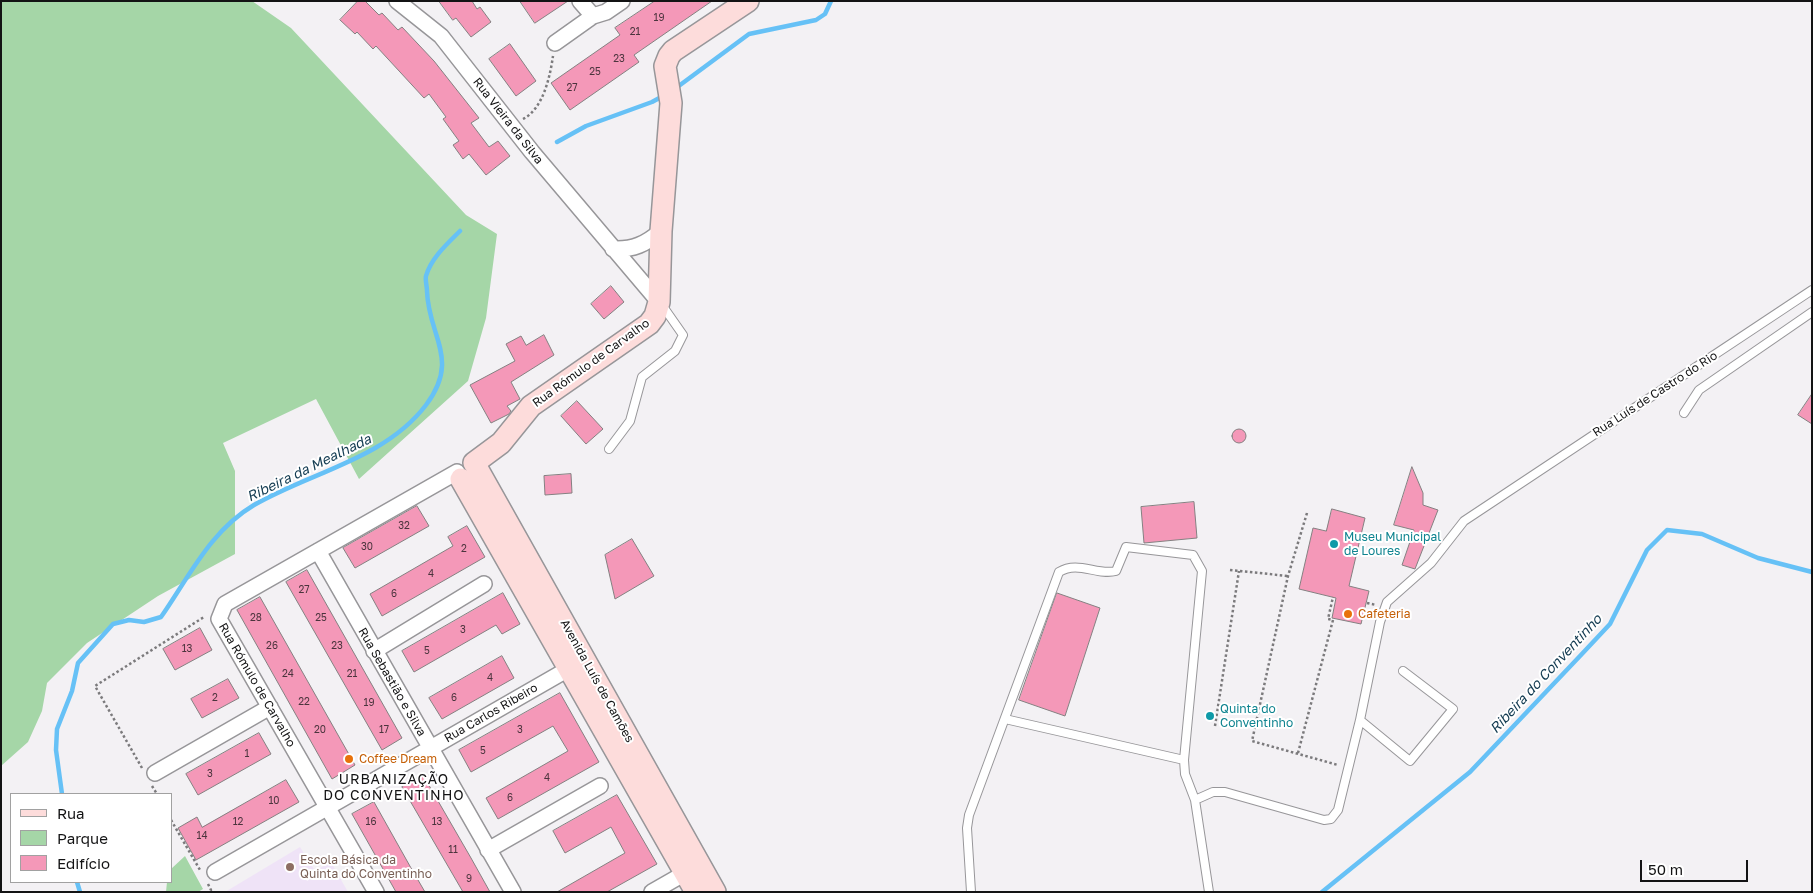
<!DOCTYPE html>
<meta charset="utf-8">
<style>
body{margin:0}
#map{position:relative;width:1813px;height:893px;overflow:hidden;background:#f3f1f4;font-family:"Golos Text",sans-serif}
canvas{display:block}
.frame{position:absolute;inset:0;border:2px solid #131314;pointer-events:none}
.legend{position:absolute;left:10px;top:793px;width:162px;height:90px;box-sizing:border-box;background:#fff;border:1px solid #a1a1a1;margin:0;padding:6px 9px;list-style:none;font-size:15px;color:#131314}
.legend li{display:flex;align-items:center;gap:10px;height:25px}
.legend b{width:25px;border:1px solid #a1a1a1}
.scale{position:absolute;left:1640px;top:860px;width:108px;height:22px;box-sizing:border-box;border:2px solid #131314;border-top:0;padding-left:6px;font-size:15px;line-height:18px;white-space:nowrap;color:#131314;-webkit-text-stroke:4px #fff;paint-order:stroke}
</style>
<div id="map">
<canvas width="1813" height="893"></canvas>
<div class="frame"></div>
<ul class="legend">
<li><b style="height:6px;background:#fddcdb"></b>Rua</li>
<li><b style="height:14px;background:#a5d6a7"></b>Parque</li>
<li><b style="height:14px;background:#f498b8"></b>Edifício</li>
</ul>
<div class="scale">50 m</div>
</div>
<script>
const ctx = document.querySelector('canvas').getContext('2d');
ctx.lineJoin = 'round';
function paint(path, color) { ctx.fillStyle = color; ctx.fill(path, 'evenodd'); }
function trace(path, color, width, dash) { ctx.strokeStyle = color; ctx.lineWidth = width; ctx.lineCap = dash ? 'butt' : 'round'; ctx.setLineDash(dash || []); ctx.stroke(path); }
function write(font, color, halo, rows, align = 'center') {
  ctx.font = font + ' "Golos Text",sans-serif'; ctx.lineWidth = 4; ctx.setLineDash([]); ctx.textBaseline = 'middle'; ctx.strokeStyle = halo; ctx.fillStyle = color; for (const [text, x, y, turn = 0] of rows) {
    ctx.save(); ctx.translate(x, y); ctx.rotate((+turn || 0) * Math.PI / 180); ctx.textAlign = isNaN(turn) ? turn : align; if (halo) ctx.strokeText(text, 0, 0); ctx.fillText(text, 0, 0); ctx.restore();
  }
}
paint(new Path2D(`
 M300,847l15,24 16,-9 17,30h-123z`), '#efe3f7');
paint(new Path2D(`
 M1,1h251l39,27 175,187 31,19 -11,84 -18,63 -109,98 -43,-80 -93,44 12,28v83l-77,42 -71,47 -40,40 -5,28 -14,31 -27,24z
 M185,856l18,33 -5,3h-32l1,-10h4v-13z`), '#a5d6a7');
trace(new Path2D(`
 M676,88l73,-54 67,-14 9,-6 6,-13
 M557,142l29,-16 66,-24 11,-6
 M62,794l-6,-44 1,-21 15,-38 6,-28 35,-39 16,-4 15,2 17,-5c28,-40 49,-86 93,-112 57,-33 131,-46 172,-100 35,-46 2,-69 1,-114 0,-5 -2,-11 -1,-15 5,-18 22,-33 34,-45
 M77,882l3,10
 M1322,892l148,-120 110,-116 30,-32 37,-74 20,-20 35,4 56,24 54,14`), '#66c1f6', 4.5);
const building = new Path2D(`
 M358,1h7l14,14 3,-2 16,17 4,-3 32,34 45,57 -8,5 18,24 9,-6 12,15 -24,19 -17,-21 -6,5 -10,-14 6,-4 -16,-22 3,-2 -17,-23 -5,4 -48,-52 -3,3 -16,-17 -2,2 -15,-14z
 M439,1h33l5,8 3,-2 11,15 -20,15 -15,-19 -3,2z
 M520,1h48l-33,22z
 M655,1h57l-78,54 5,7 -69,48 -19,-27 69,-48 -5,-7z
 M510,44l26,37 -20,15 -27,-37z
 M611,286l13,16 -20,17 -13,-15z
 M544,335l10,20 -43,27 9,17 -13,7 4,5 -2,3 -18,9 -21,-38 45,-24 -9,-17 15,-8 5,9z
 M1812,394v30l-14,-9z
 M577,401l26,28 -17,15 -25,-28z
 M1232 436a7 7 0 1 1 14 0a7 7 0 1 1-14 0Z
 M1412,467l11,26v12l15,5 -23,59 -13,-4 12,-35 -20,-5z
 M571,474l1,19 -27,2 -1,-19z
 M1194,502l3,36 -53,5 -3,-36z
 M417,506l12,20 -74,42 -12,-20z
 M1332,509l33,9 -16,68 20,5 -8,33 -29,-6 4,-20 -37,-9 14,-61 13,3z
 M467,526l18,31 -103,59 -12,-22 83,-48 -5,-9z
 M632,539l22,37 -39,23 -10,-44z
 M307,570l95,168 -20,12 -96,-168z
 M503,593l17,31 -18,10 -6,-9 -82,47 -12,-21z
 M1057,593l43,15 -35,108 -46,-16z
 M260,597l95,168 -23,14 -95,-169z
 M200,628l12,22 -37,20 -12,-21z
 M502,656l12,22 -72,41 -13,-21z
 M228,679l11,19 -37,20 -11,-19z
 M560,693l39,69 -101,57 -12,-21 82,-47 -15,-25 -82,46 -12,-22z
 M259,733l12,21 -73,41 -12,-21z
 M423,775l48,83 19,34h-27l-61,-105z
 M286,780l13,22 -103,58 -18,-32 19,-11 5,10z
 M617,795l40,69 -50,28h-50l68,-39 -14,-26 -46,26 -12,-22z
 M374,802l37,66 14,24h-29l-44,-78z`);
paint(building, '#f498b8');
trace(building, '#848081', 1);
const lane = new Path2D(`
 M1684,413l15,-23 113,-78
 M609,449l21,-28 12,-44 33,-26 8,-16 -21,-30
 M1403,671l50,38 -43,52 -50,-41 20,-98 7,-20 44,-39 33,-42 348,-231
 M1005,719l179,41
 M971,892l-4,-64 2,-13 90,-243c19,-12 38,4 57,-1l10,-24 67,8 9,16 -18,189 1,14 10,26
 M1209,892l-14,-92 18,-8h12l99,28 7,-1 7,-9 22,-90`);
const street = new Path2D(`
 M397,1l44,35 91,116 127,150
 M580,1l13,15
 M555,43l38,-27 13,-4 16,-11
 M613,249c20,1 33,-5 48,-18
 M318,551l195,341
 M374,651l110,-67
 M155,773l115,-66
 M488,850l112,-64
 M215,872l362,-208
 M376,892l-157,-273 6,-15 232,-132
 M652,892l42,-24`);
const secondary = new Path2D(`
 M474,463l27,-20 30,-37 118,-82 6,-8 4,-14 2,-71 10,-128 -6,-37 4,-10 4,-5 75,-50
 M478,470l237,422
 M461,479l235,413`);
trace(lane, '#979699', 10);
trace(street, '#979699', 18);
trace(secondary, '#979699', 24);
trace(new Path2D(`
 M523,119c20,-10 27,-42 30,-63
 M1307,513l-19,63 -36,165 86,24
 M1230,570l58,6
 M1367,603l9,2
 M1215,726l24,-155
 M1298,753l35,-133 -5,-1 5,-22
 M142,768l-47,-82 109,-69
 M152,786l5,8
 M171,820l29,50
 M208,884l3,6 -2,2`), '#7b7a7c', 2.5, [2.5, 2.5]);
trace(lane, '#fff', 8);
trace(street, '#fff', 15);
trace(secondary, '#fddcdb', 21);
for (const [x, y, r, color] of [
 [1334,544,5,"#0f9aa8"],
 [1348,614,5,"#e8710a"],
 [1210,716,5,"#0f9aa8"],
 [349,759,5,"#e8710a"],
 [290,867,5,"#8d6e63"]
]) { const dot = new Path2D(); dot.arc(x, y, r, 0, 2 * Math.PI); ctx.fillStyle = color; ctx.fill(dot); trace(dot, '#fff', 2); }
write('10px', '#4b343d', null, [
 ["19",659,18],
 ["21",635,32],
 ["23",619,59],
 ["25",595,72],
 ["27",572,88],
 ["32",404,526],
 ["30",367,547],
 ["2",464,549],
 ["4",431,574],
 ["27",304,590],
 ["6",394,594],
 ["28",256,618],
 ["25",321,618],
 ["3",463,630],
 ["26",272,646],
 ["23",337,646],
 ["13",187,649],
 ["5",427,651],
 ["24",288,674],
 ["21",352,674],
 ["4",490,678],
 ["2",215,698],
 ["6",454,698],
 ["22",304,702],
 ["19",369,703],
 ["20",320,730],
 ["17",384,730],
 ["3",520,730],
 ["5",483,751],
 ["1",247,754],
 ["3",210,774],
 ["4",547,778],
 ["6",510,798],
 ["10",274,801],
 ["12",238,822],
 ["16",371,822],
 ["13",437,822],
 ["14",202,836],
 ["11",453,850],
 ["9",469,879]
]);
write('12px', '#131314', '#fff', [
 ["Rua Vieira da Silva",508,121,52],
 ["Rua Rómulo de Carvalho",591,363,-36],
 ["Rua Luís de Castro do Rio",1655,394,-33],
 ["Avenida Luís de Camões",597,681,61],
 ["Rua Sebastião e Silva",392,682,60],
 ["Rua Rómulo de Carvalho",257,685,60],
 ["Rua Carlos Ribeiro",491,713,-30]
]);
write('12px', '#0d838f', '#fff', [
 ["Museu Municipal",1344,537],
 ["de Loures",1344,551],
 ["Quinta do",1220,709],
 ["Conventinho",1220,723]
], 'left');
write('12px', '#c56008', '#fff', [
 ["Cafeteria",1358,614],
 ["Coffee Dream",359,759]
], 'left');
write('12px', '#785e54', '#fff', [
 ["Escola Básica da",300,860],
 ["Quinta do Conventinho",300,874]
], 'left');
write('italic 14px', '#133b51', '#fff', [
 ["Ribeira da Mealhada",309,468,-26],
 ["Ribeira do Conventinho",1546,674,-47]
]);
ctx.letterSpacing = '1px';
write('14px', '#131314', '#fff', [
 ["URBANIZAÇÃO",394,780],
 ["DO CONVENTINHO",394,796]
]);
ctx.letterSpacing = '0px';
</script>
